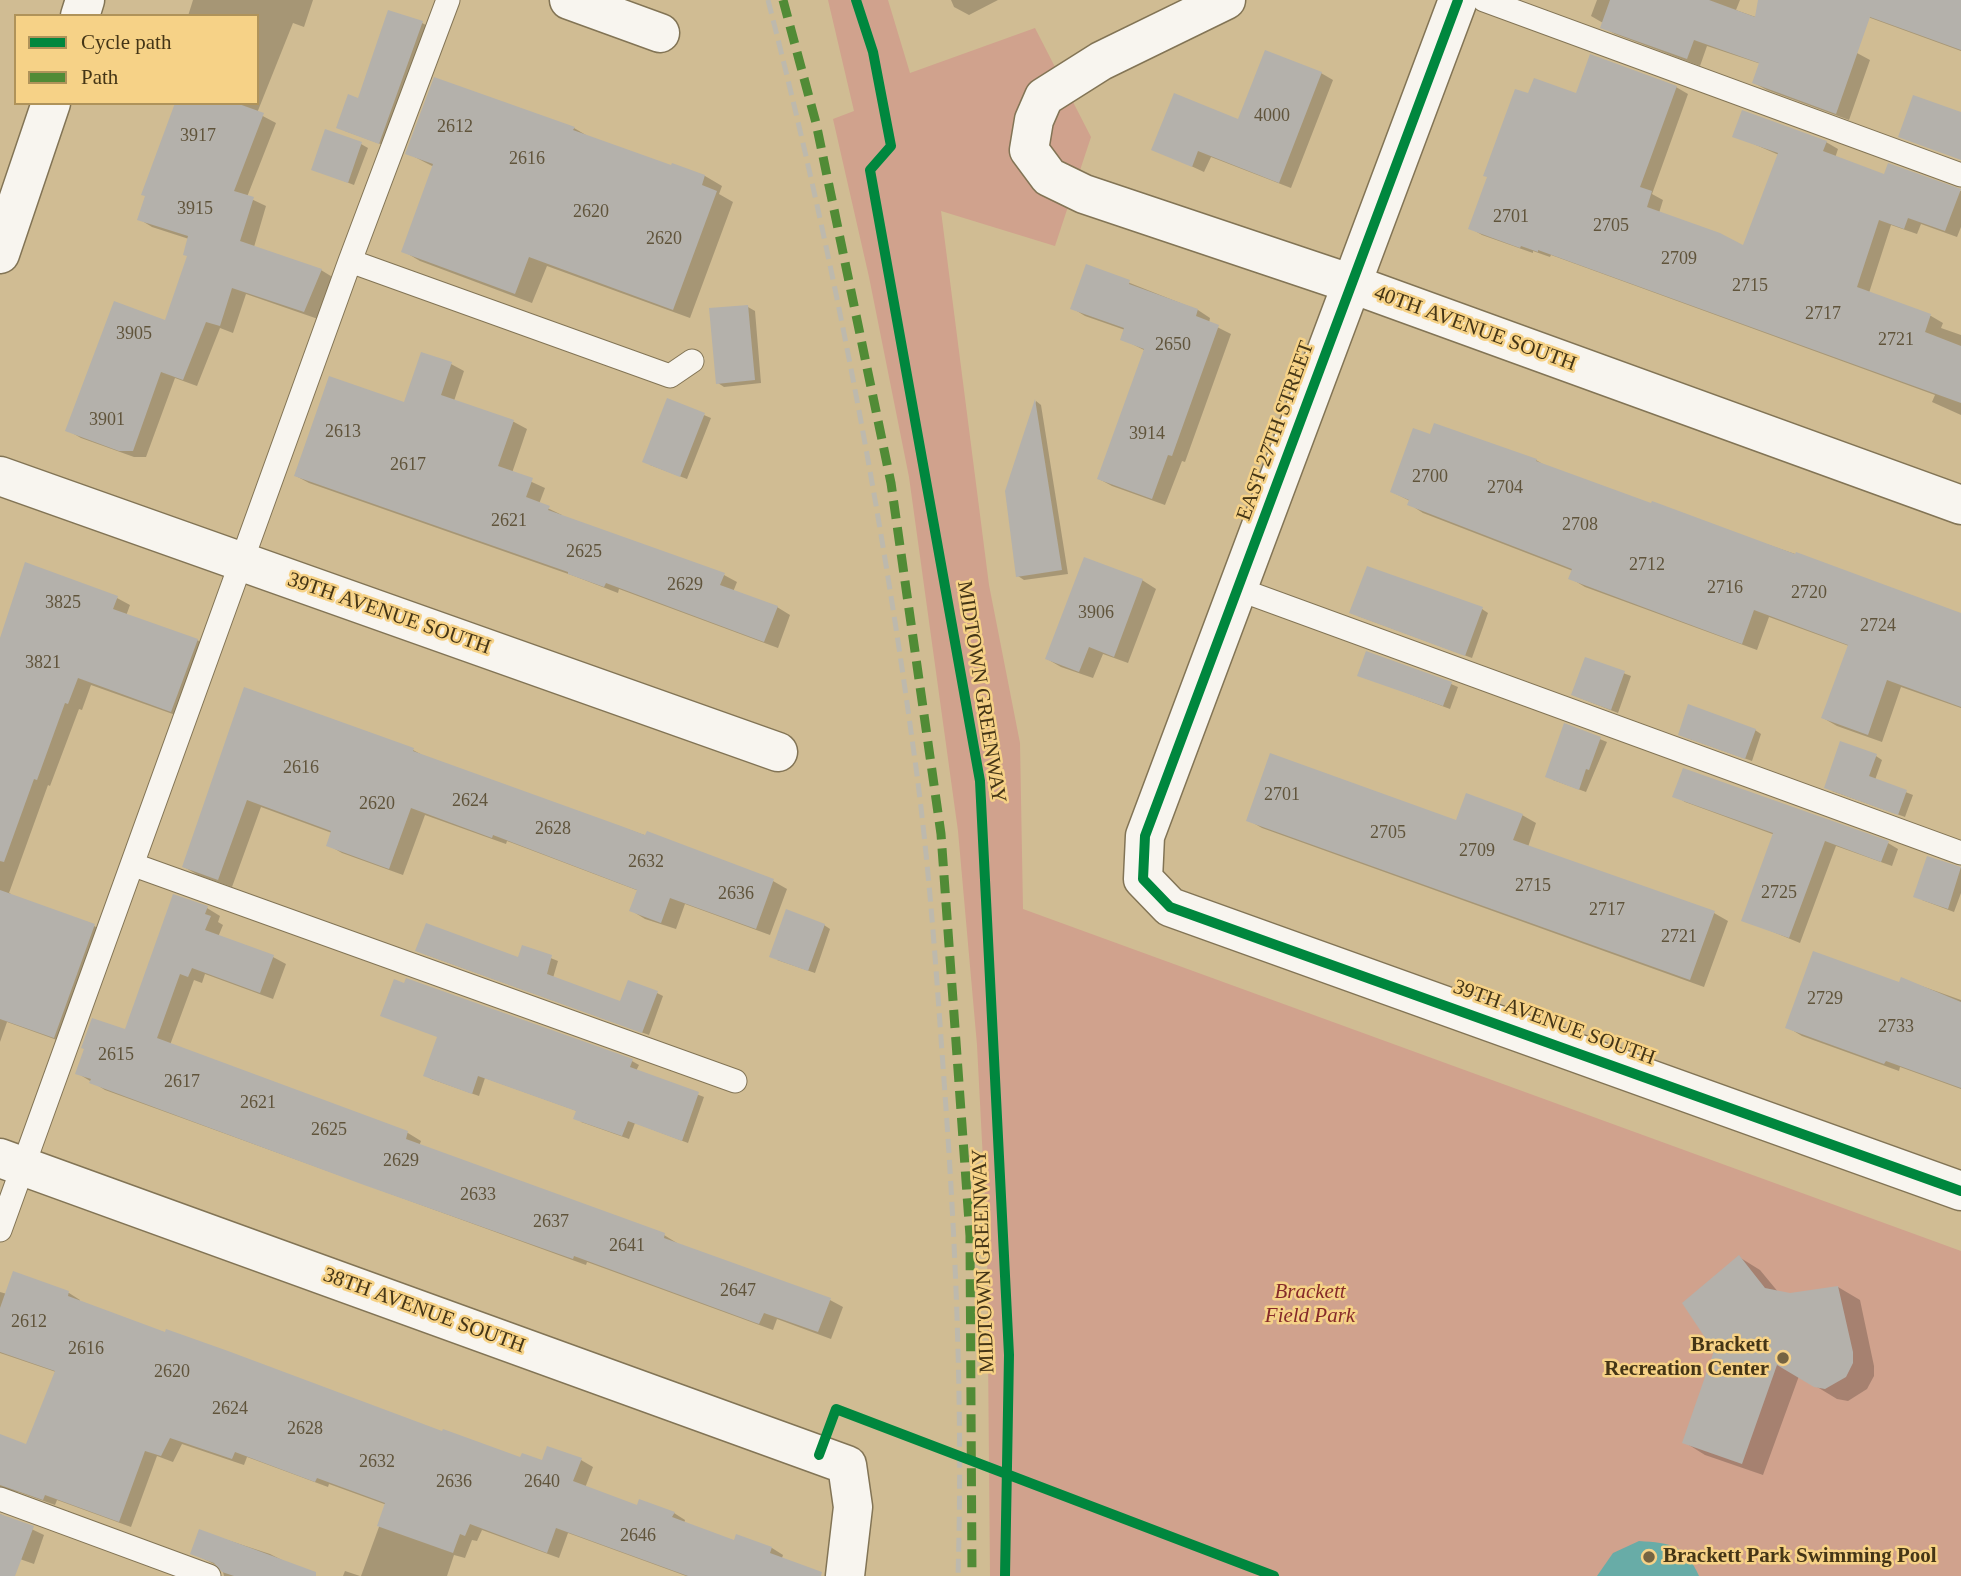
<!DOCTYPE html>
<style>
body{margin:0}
#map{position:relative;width:1961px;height:1576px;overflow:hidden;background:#d0bc93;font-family:"Times New Roman",serif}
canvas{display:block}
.legend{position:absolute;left:14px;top:14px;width:245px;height:91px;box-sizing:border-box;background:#f6d287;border:2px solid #af935a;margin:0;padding:9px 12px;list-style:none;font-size:21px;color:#443516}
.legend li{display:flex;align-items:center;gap:14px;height:35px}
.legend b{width:35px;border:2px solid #af935a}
</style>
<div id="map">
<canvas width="1961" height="1576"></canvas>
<ul class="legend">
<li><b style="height:9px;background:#00873e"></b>Cycle path</li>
<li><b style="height:9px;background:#518b36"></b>Path</li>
</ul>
</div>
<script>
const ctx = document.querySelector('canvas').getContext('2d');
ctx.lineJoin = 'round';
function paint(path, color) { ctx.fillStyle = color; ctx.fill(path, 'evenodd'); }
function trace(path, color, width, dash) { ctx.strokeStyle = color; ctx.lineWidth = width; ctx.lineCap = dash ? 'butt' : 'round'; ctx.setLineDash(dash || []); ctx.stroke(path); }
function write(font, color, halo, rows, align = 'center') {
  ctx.font = font + ' "Times New Roman",serif'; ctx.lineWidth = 5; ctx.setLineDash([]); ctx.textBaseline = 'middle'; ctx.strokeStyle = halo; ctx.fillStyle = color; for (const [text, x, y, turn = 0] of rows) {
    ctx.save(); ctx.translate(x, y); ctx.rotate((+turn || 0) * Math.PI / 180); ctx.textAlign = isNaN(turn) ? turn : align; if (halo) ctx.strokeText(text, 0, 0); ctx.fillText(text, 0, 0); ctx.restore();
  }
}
paint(new Path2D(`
 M828,0h60l22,73 125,-45 56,109 -36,109 -114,-35 48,374 31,158 3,166 938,342v325h-971l-3,-338 -10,-193 -19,-214 -49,-354 -40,-200 -36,-158 21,-8z`), '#d0a28d');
paint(new Path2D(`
 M1639,1541c32,2 46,4 60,35h-102l16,-23z`), '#68aca7');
paint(new Path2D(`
 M193,0h120l-9,27 -11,-4 -36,90 19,10 -29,74 19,9 -12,41 67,23 13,8 -16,41 -72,-25 -13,39 -13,-5 -23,58 -22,-8 -29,79h-12l-53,-19 -14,-8 100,-107 22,-67v-17l-37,-12 -13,-8 38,-116h80v-87h-69z
 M951,0h47l-29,15 -15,-8z
 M1597,0h143l-4,10 121,43 13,7 -21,60 -82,-30 -13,-7 7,-19 -54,-18 -7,20 -85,-32 -13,-7 1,-4 -12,-7z
 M1856,0h105v51l-96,-35z
 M422,23l6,3 -42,120 -41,-15 14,-30z
 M1321,73l12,7 -42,108 -80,-31 -7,15 -50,-23 85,-27z
 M1676,87l12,7 -36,100 11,6 -4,13 85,34 35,-92 -44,-19 91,6 12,7 -3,9 50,18 76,15v36l-4,10 -36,-13 -4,10 -26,-9 -22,68 62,23 12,7 -2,5 20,7v80l-29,-13 3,-7 -384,-140 -1,2 -17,-6v2l-51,-18 -12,-7 59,-133h48z
 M574,128l17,10 81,30 1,-3 32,11 17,10 -3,8 14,8 -43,116 -143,-52 -15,37 -112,-42 -17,-10 31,-84 -27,-14z
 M361,144l7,4 -14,37 -41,-16z
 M1087,266l111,44 12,8 -1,5 22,11 -46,128 -3,-1 -17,44 -53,-19 -13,-7 47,-128 -24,-12 3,-9 -40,-14 -13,-8z
 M748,307l7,4 6,72 -37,4 -6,-4z
 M451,364l13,7 -10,30 60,21 13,7 -15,44 33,15 -6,16 23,11 -1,2 163,58 13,7 -4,10 44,15 13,8 -12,33 -159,-59 -1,4 -44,-17 -265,-93 -13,-7 109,-72z
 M668,400l43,18 -24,61 -37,-14z
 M1036,401l5,4 27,169 -44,6 -6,-4 -12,-85z
 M1431,436l105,24 15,9 293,102 117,45v92l-60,-21 -19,55 -45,-16 -14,-8 26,-72 -80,-29 -12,33 -172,-63 -15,-9 3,-7 -150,-58 -14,-9 1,-3 -18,-9z
 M1142,580l14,9 -28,74 -25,-9 -10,24 -32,-11 -14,-8z
 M117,598l13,7 -4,11 71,24 13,8 -26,70 -93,-33 -9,25 -3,-1 -29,77 -2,-1 -39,108 2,1 -11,31v-284z
 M1482,609l6,4 -16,45 -114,-42z
 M1586,659l45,17 -13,37 -38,-15z
 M1359,675l92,9 7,3 -8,22z
 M245,689l168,61 13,7 347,124 14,8 -17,46 -85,-31 -9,25 -31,-10 -13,-8 7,-20 -132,-50 -1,3 -81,-29 -22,60 -61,-22 -14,-8 4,-12 -71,-26 -29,80 -34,-12 -14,-8z
 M1565,725l42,17 -21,50 -33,-12z
 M1755,730l6,4 -9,27 -65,-23z
 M1876,756l6,4 -7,20 38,15 -8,22 -73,-26z
 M1675,796l213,47 10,6 -6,17 -56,-20 -36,97 -56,-23 31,-85 -90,-33z
 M1522,815l14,8 -8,24 186,66 14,8 -24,66 -442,-159 -14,-8 209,2z
 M1928,858l33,10v25l-7,19 -32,-12z
 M207,908l13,8 -2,6 5,3 -5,12 55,20 13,7 -13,35 -68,-25 -3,9 -8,-3 -24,65 238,88 13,8 -2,5 245,89 13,8v1l153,56 13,7 -12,32 -54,-20 -4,11 -186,-68 -1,3 -481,-175 -28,-17 49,-41z
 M824,925l6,4 -15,44 -38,-13z
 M94,926l13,7 -39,111 -61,-22 -7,20v-60z
 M523,947l35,14 -5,17 68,25 36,-10 6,3 -14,39 -225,-81 95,5z
 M1902,979l59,21v89l-61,-22 -1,4 -97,-35 -15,-9 113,-42z
 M382,1016l250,45 7,4 -3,6 68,26 -16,46 -53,-20 -6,16 -48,-17 -4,-11 -92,-33 -6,18 -48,-17 -6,-4 14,-38z
 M1739,1257l21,13 19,23 11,2 48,-8 22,13 14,66v10l-7,13 -19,12 -11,-2 -38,-23 -36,99 -58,-20 -21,-13 32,-91z
 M0,1292l7,2 62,-1 11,7 -1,2 364,132 78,26 22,3 38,-3 12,7 -8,21 53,19 36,6 11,7 -1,4 51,18 2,-6 35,12 11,7 -7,21h-90l-118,-43 -9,25 -77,-28 -5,11 -5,-1 -7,18 -11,-3 -7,21h-86l26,-71 -58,-21 -1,3 -81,-30 -3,8 -62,-21 -9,18 -16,-6 -26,71 -74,-27 -2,5 -37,-13 -8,-1 -10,10v-65l27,10 29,-74 -56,-19z
 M0,1514l44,21 -10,29 -34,-12z
 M200,1531l70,23 12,6 -6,16h-52l-2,-8 -30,-15z
 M345,1571l15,5h-17z`), '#0003');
paint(new Path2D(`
 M1610,0h99l46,17 3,-17h203v50l-91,-33 -34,97 -84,-31 7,-20 -65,-23 -7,19 -87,-31z
 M388,10l35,11 -44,123 -43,-16 12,-34 10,4z
 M1265,50l57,22 -43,111 -81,-32 -6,16 -41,-17 23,-57 64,26z
 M1590,54l87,32 -37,101 12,4 -5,16 73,26 23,12 35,-92 -46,-16 10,-27 85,31 -4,10 61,23 4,-11 73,26 -16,42 -37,-13 -4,11 -25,-9 -22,67 74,27 -6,18 36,14v57l-423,-153v2l-17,-6 -1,2 -52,-19 19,-52 -4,-1 32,-87 13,4 6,-15 42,15z
 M434,77l141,50 -2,3 98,35 1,-2 33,12 -3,10 15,6 -44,119 -144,-53 -14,37 -114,-42 32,-88 -28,-10z
 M1913,95l48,17v48l-63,-23z
 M175,103h61l28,10 -30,78 20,6 -14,44 82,28 -18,43 -72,-24 -12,38 -14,-4 -23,58 -22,-8 -28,79h-14l-54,-20 49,-130 51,19 22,-64 -4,-1 5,-19 -51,-16 8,-24 -4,-1z
 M325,129l37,13 -14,41 -37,-13z
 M1086,264l44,16 -1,4 69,25 -2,7 23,9 -47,131 -4,-1 -16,44 -55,-20 47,-130 -24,-9 4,-12 -54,-19z
 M748,305l7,75 -39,4 -7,-76z
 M421,352l31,10 -11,33 73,25 -16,46 35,12 -7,19 24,9 -2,4 177,63 -5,12 58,21 -14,36 -158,-59 -2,4 -36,-13v-2l-274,-96 35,-100 75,26z
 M667,398l38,15 -25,64 -38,-15z
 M1035,399l27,171 -46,7 -11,-86z
 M1434,423l103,36 -1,2 115,42 1,-2 143,53 1,-2 165,61v94l-74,-27 -19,55 -47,-17 27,-73 -94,-35 -12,34 -174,-65 4,-10 -165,-64 2,-5 -19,-8 23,-64 17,6z
 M1084,557l59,22 -29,78 -25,-10 -10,25 -34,-13z
 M25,562l93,34 -5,13 85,30 -27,73 -93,-34 -10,26 -3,-1 -28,77 -3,-1 -30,83 -4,-1v-223z
 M1367,566l116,41 -18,49 -116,-43z
 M1366,651l86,31 -9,24 -86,-30z
 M1585,657l40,14 -14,39 -40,-15z
 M244,687l170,61 -1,3 208,75 24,9 2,-4 127,48 -18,50 -86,-31 -9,25 -32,-12 8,-21 -144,-55 -1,3 -81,-30 -22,61 -63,-23 5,-15 -84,-31 -29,80 -36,-13z
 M1688,704l68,25 -11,30 -67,-24z
 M1564,723l37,14 -12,33 -3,-1 -7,21 -34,-13z
 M1840,741l37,13 -8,22 38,14 -9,25 -74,-27z
 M1270,753l186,67 10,-27 57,21 -10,26 202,71 -25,69 -444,-159z
 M1683,768l206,73 -8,21 -56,-21 -36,97 -48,-17 32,-88 -101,-36z
 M1927,856l34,11 -13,42 -35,-12z
 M0,890l95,34 -41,114 -54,-19z
 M173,894l35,12 -3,8 6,2 -6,14 69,25 -14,38 -68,-25 -4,9 -8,-3 -23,64 251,93 -2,8 259,94 -1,5 167,60 -13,34 -54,-19 -5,11 -185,-68 -1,3 -209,-74 -275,-102 2,-4 -16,-5 9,-25 -3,-1 11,-30 33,11z
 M786,909l39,15 -17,47 -39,-14z
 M426,923l92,34 4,-12 30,10 -5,19 73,27 8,-21 30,11 -16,42 -227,-82z
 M1813,951l86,31 2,-5 60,25v86l-75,-27 -2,3 -99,-36z
 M406,978l227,81 -3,8 69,25 -17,49 -54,-20 -6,15 -49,-17 3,-8 -98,-35 -6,18 -49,-18 14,-39 -57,-21 14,-37 10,4z
 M1739,1255l26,33 25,5 48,-7 15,66v11l-7,14 -21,12 -11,-2 -37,-22 -35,99 -60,-21 32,-92 -32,-48z
 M13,1271l56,20 -1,5 97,36 1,-3 62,22 214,80 1,-2 77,28 2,-4 20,7 5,-14 35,12 -9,23 64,24 2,-6 36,13 -3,5 62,23 2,-6 36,13 -2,6 52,19 -1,4h-133l-132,-48 -9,25 -77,-29 -5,12 -5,-2 -7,19 -76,-27 8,-23 -68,-25 -2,4 -80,-30 -3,7 -62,-21 -9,18 -16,-5 -26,71 -74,-27 -2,5 -43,-15v-51l26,10 29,-73 -55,-19v-44z
 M0,1514l34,12 -19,50h-15z
 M199,1529l117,43v4h-82l-12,-4 -8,-9 -24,-9z`), '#b4b1ab');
const service = new Path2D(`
 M1484,0l477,175
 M350,261l320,115 22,-15
 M1238,589l723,264
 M134,865l601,216
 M0,1230l350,-969 98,-261
 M0,1499l209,77`);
const minor = new Path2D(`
 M569,0l91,33
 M1226,0l-125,61 -57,36 -10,23 -5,30 20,27 35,17 268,90 609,221
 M1458,0l-313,836 -2,43 27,28 791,284
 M80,16l5,-16
 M0,254l51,-151
 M0,476l778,276
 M0,1158l847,307 6,42 -8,69`);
trace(service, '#827455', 25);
trace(minor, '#827455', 41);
trace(service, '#f8f5ef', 23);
trace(minor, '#f8f5ef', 38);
trace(new Path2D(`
 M768,0c63,245 111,495 145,746 16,111 23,223 31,334 12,165 19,331 14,496`), '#bdb9ad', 5, [14, 7]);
trace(new Path2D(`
 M783,0l33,123 75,360 50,351 29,402 2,340`), '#518b36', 9, [18, 9]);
trace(new Path2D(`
 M856,0l17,52 18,94 -21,24 110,611 29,574 -4,221
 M1458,0l-313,836 -2,43 27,28 791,284
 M819,1455l17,-46 438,167`), '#00873e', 10);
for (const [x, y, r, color] of [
 [1783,1358,7,"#756442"],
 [1649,1557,7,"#756442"]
]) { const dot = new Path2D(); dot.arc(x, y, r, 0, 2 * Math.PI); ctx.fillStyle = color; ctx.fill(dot); trace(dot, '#f6d287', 2.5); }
write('18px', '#60543b', null, [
 ["4000",1272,116],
 ["2612",455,127],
 ["3917",198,136],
 ["2616",527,159],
 ["3915",195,209],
 ["2620",591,212],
 ["2701",1511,217],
 ["2705",1611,226],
 ["2620",664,239],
 ["2709",1679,259],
 ["2715",1750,286],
 ["2717",1823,314],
 ["3905",134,334],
 ["2721",1896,340],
 ["2650",1173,345],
 ["3901",107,420],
 ["2613",343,432],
 ["3914",1147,434],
 ["2617",408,465],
 ["2700",1430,477],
 ["2704",1505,488],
 ["2621",509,521],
 ["2708",1580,525],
 ["2625",584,552],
 ["2712",1647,565],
 ["2629",685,585],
 ["2716",1725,588],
 ["2720",1809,593],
 ["3825",63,603],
 ["3906",1096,613],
 ["2724",1878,626],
 ["3821",43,663],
 ["2616",301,768],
 ["2701",1282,795],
 ["2624",470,801],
 ["2620",377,804],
 ["2628",553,829],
 ["2705",1388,833],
 ["2709",1477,851],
 ["2632",646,862],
 ["2715",1533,886],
 ["2725",1779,893],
 ["2636",736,894],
 ["2717",1607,910],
 ["2721",1679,937],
 ["2729",1825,999],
 ["2733",1896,1027],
 ["2615",116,1055],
 ["2617",182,1082],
 ["2621",258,1103],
 ["2625",329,1130],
 ["2629",401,1161],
 ["2633",478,1195],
 ["2637",551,1222],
 ["2641",627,1246],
 ["2647",738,1291],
 ["2612",29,1322],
 ["2616",86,1349],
 ["2620",172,1372],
 ["2624",230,1409],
 ["2628",305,1429],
 ["2632",377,1462],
 ["2636",454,1482],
 ["2640",542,1482],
 ["2646",638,1536]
]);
write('21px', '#443516', '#f6d287', [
 ["40TH AVENUE SOUTH",1475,329,20],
 ["EAST 27TH STREET",1276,431,-70],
 ["39TH AVENUE SOUTH",389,614,19],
 ["MIDTOWN GREENWAY",981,692,81],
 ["39TH AVENUE SOUTH",1554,1023,20],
 ["MIDTOWN GREENWAY",984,1261,-92],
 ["38TH AVENUE SOUTH",424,1311,20]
]);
write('italic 21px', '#852a2a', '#f6d287', [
 ["Brackett",1310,1292],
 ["Field Park",1310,1316]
]);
write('bold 21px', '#443516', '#f6d287', [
 ["Brackett",1769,1346],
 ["Recreation Center",1769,1370],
 ["Brackett Park Swimming Pool",1663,1557,"left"]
], 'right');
</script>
